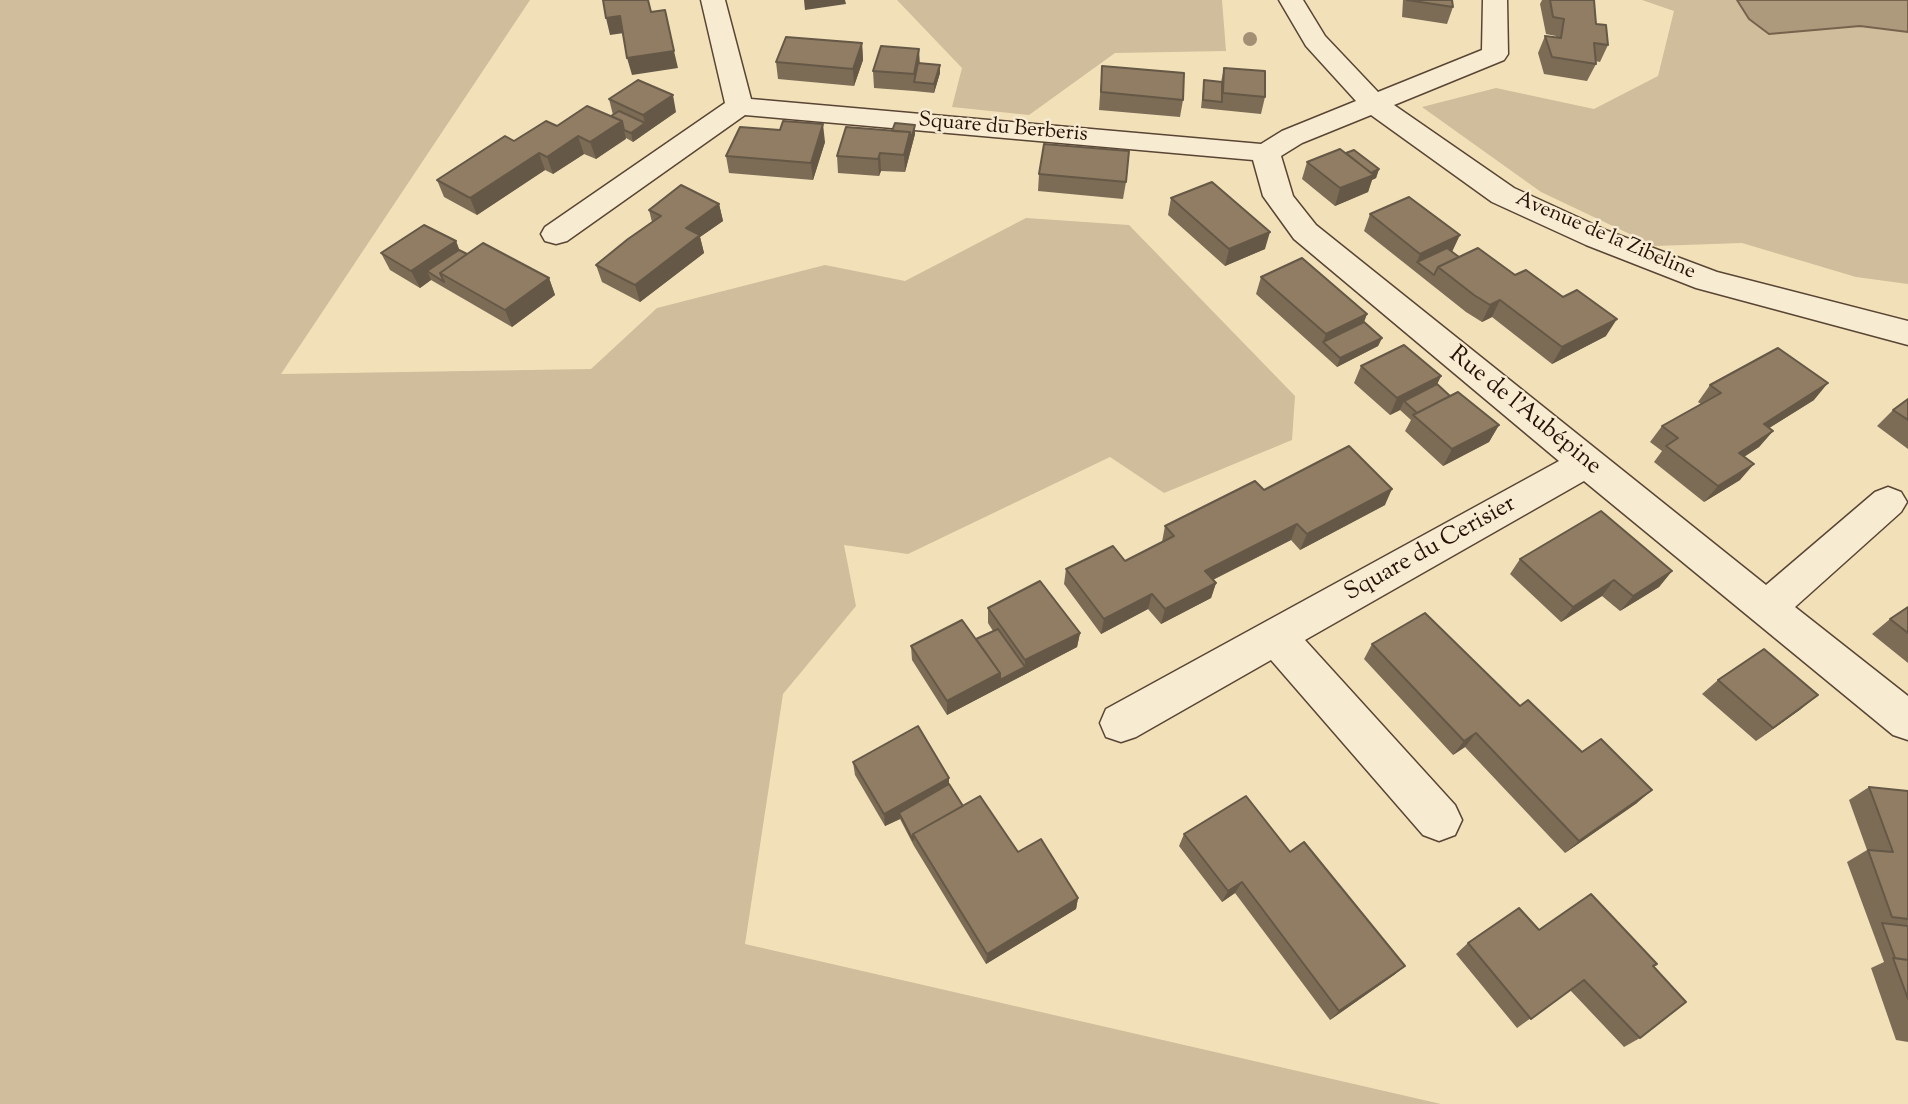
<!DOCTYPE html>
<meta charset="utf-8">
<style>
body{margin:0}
canvas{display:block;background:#f2e0b9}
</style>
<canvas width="1908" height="1104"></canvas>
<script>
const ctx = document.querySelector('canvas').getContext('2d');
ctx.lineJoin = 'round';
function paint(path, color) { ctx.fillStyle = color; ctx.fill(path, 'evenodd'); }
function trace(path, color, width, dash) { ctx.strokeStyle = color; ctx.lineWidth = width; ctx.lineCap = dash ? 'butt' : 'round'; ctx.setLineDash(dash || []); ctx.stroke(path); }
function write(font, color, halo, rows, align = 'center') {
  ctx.font = font + ' "Sorts Mill Goudy",serif'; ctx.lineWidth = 5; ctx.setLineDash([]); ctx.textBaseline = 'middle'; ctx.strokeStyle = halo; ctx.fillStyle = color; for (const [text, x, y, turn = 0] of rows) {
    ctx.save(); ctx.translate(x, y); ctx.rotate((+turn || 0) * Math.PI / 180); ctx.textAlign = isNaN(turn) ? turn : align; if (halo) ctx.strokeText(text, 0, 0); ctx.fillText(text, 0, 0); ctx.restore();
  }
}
paint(new Path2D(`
 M0,0h530l-249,374 310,-5 66,-61 168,-43 80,16 121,-63 103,7 166,171 -3,44 -128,53 -54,-36 -202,97 -64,-9 12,61 -73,88 -38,250 696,160h-1441z
 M897,0h325l4,51 -111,2 -86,62 -77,-8 10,-39z
 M1642,0h266v284l-52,-7 -114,-34 -87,3 -114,-54 -119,-85 74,-19 98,21 64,-33 16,-65z`), '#cfbd9b');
const water = new Path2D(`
 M1737,0h171v32l-48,-6 -91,8 -20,-15z`);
paint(water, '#ad9a7c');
trace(water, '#77634d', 2);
const minor = new Path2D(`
 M701,0h24l26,99 510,45 21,-13 74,-30 -50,-55 -27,-46h24l22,36 53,56 104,-42 1,-50h24l1,54 -4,6 -110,45 120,83 94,43 109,41 191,49v24l-212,-57 -110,-43 -94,-43 -121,-87 -69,28 -21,13 12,40 23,29 450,360 109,-93 13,-5 13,5 6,10 -6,10 -106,95 113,89v44l-15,-5 -309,-254 -279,159 150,165 7,15 -7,15 -16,6 -16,-6 -152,-175 -135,77 -15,5 -15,-5 -6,-14 6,-14 453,-248 -265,-222 -31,-43 -10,-36 -508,-45 -178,126 -11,3 -11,-3 -4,-7 4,-7 180,-124z`);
trace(minor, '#594534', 3);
paint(minor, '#f7ebd2');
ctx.fillStyle = '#a28f74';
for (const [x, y] of [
 [1250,39]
]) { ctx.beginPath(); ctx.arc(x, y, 7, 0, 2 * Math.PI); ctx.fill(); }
paint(new Path2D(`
 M1403,0h49l1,7 -6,17 -45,-7z
 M1542,0h53l-1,2 2,22 12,21 -8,17 -5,-1 1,3 -9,17 -43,-7 -6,-21 7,-17 11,1v-1l-10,-2 -6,-30z
 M862,43l1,17 -9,26 -76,-7 -2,-17z
 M920,63l20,10 -6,20 -20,-2 -40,-3 -1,-17z
 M1102,66l81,34 -3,17 -81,-7z
 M1224,68l41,29 -4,17 -60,-6 3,-28 17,2z
 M609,99l67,13 -43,30 -7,-4 -30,21 -12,-5 -31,20 -8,-4 -68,45 -33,-18 -7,-17 77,-39 43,-15 54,-10 2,-1z
 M915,134l-10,38 -24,-1 -2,5 -41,-3 -1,-17z
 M825,142l-12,38 -84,-7 -3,-17z
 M1346,153l33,16 -3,9 -4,2 -4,12 -33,14 -33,-27 5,-17z
 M1039,174l87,8 -3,17 -85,-8z
 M1171,198l94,51 -40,17 -57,-51z
 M719,204l4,17 -23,16 4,16 -64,49 -38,-20 -6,-17 56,-43 -3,-12z
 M1370,214l82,38 7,5 56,18 91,61 -54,28 -60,-47 -10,5 -16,-10 -102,-81z
 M456,241l3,9 8,4 82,24 6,17 -43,32 -81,-47 -11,8 -30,-18 -9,-17z
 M1261,277l103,45 18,16 -4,8 -41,21 -81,-73z
 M1361,366l80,10 -4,8 13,12 49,29 -10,17 -46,24 -38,-35 6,-11 -11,-10 -10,5 -36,-32z
 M1710,385l104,15 -45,28 4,3 -14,16 -15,10 -4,23 -36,22 -50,-40 8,-11 -12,-9 12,-16 39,-22 -3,-2z
 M1908,399v50l-31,-23 16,-16z
 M1264,490l121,15 -85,45 -9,-10 -78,40 3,3 -5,15 -50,26 -13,-15 -47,25 -37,-50 2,-15 59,-8 37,-19 3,-16z
 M1520,559l152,12 -13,16 -39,24 -18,-15 -41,26 -51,-48z
 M1908,607v56l-36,-29 18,-15z
 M988,608l92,25 -3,14 -130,68 -35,-55 -1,-14 65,-7 17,-8 -5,-8z
 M1372,644l148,62 62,46 55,51 -72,50 -100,-106 -12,8 -89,-96z
 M1718,680l83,29 -45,32 -54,-47z
 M853,762l96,16v6l14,22 55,46 60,46 -2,11 -90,55 -72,-118 -14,-27 -15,7 -30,-51z
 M1869,787l39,4v251l-12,-2 -25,-72 13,-6 -37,-100 20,-12 -18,-50z
 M1184,834l106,18 115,114 -11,9 -64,45 -95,-127 -13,9 -43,-56z
 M1539,930l114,36 -13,72 -16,9 -54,-57 -53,38 -61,-74 12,-11z`), '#7c6c56');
paint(new Path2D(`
 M804,0h41l1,4 -41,6z
 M620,16l4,17 -14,2 -4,-17z
 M862,43l1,17 -9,26 -1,-17z
 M919,49l1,17 -6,16v-8z
 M674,51l4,17 -46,7 -5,-17z
 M940,65v8l-6,20v-9z
 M673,95l3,17 -29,20 -4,-17z
 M622,121l4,18 -30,20 -6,-17z
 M645,123l2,9 -14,10 -2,-9z
 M823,124l2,18 -12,38 -2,-17z
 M915,125v9l-10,38 -1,-17 6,-23z
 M578,136l6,18 -31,20 -6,-17z
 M539,153l6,17 -68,45 -7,-17z
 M880,153l1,18 -2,5 -1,-17z
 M1379,169l-3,9 -4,2 -4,12 -33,14 5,-18 22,-12z
 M719,204l4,17 -23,16 4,16 -64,49 -5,-17 51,-57z
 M1270,232l-5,17 -40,17 4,-17z
 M1460,235l-8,17 -35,10 3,-8z
 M456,241l7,18 -36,12 4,9 -11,8 -9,-17z
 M549,278l6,17 -43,32 -7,-17z
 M1500,300l-8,17 -10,5 8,-17z
 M1367,314l-6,17 -38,11 3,-8z
 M1617,319l-11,17 -54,28 10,-17z
 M1382,338l-4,8 -41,21 3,-9z
 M1441,376l-8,17 -29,8 -4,9 -10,5 7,-17z
 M1828,383l-14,17 -64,40 14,-16z
 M1499,425l-10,17 -46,24 9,-17z
 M1773,431l-14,16 -34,22 14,-16z
 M1754,464l-14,16 -36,22 14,-16z
 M1392,489l-7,16 -85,45 7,-16z
 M1297,524l-6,16 -91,46 5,-15z
 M1672,571l-13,16 -39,24 13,-15z
 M1614,580l-12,16 -41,26 12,-15z
 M1216,583l-5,15 -50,26 4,-15z
 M1152,594l-4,15 -47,25 3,-15z
 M1080,633l-3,14 -130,68v-14l53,-28 25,-6v-7z
 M1818,695l-17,14 -45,32 17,-13z
 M1476,733l-11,14 -12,8 11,-14z
 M949,778v13l-50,22 1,6 -15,7 -1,-12z
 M1652,790l-15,13 -72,50 14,-12z
 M1242,882l-7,11 -13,9 6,-11z
 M1078,898l-2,11 -90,55 1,-10z
 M1405,966l-11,9 -64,45 9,-9z`), '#655846');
const building = new Path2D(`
 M603,0h45l3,12 14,-2 9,41 -47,7 -7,-42 -14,2z
 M1407,0h45l1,7z
 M1550,0h44l2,24 10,1 2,20 -14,-2 2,21 -44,-7 -7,-21 16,2 3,-19 -11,-2z
 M786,37l76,6 -9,26 -77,-7z
 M881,46l38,3 -5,25 -41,-3z
 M918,63l22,2 -6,19 -20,-2z
 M1102,66l82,7 -1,27 -82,-8z
 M1224,68l41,3v26l-42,-4z
 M638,80l35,15 -30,20 -34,-16z
 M1204,80l18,2v20l-19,-2z
 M587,106l35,15 -32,21 -12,-6 -31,21 -8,-4 -69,45 -33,-18 68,-44 9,5 32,-20 11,5z
 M619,111l26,12 -14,10 -7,-3 -2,-9 -11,-5z
 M783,121l40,3 -12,39 -85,-7 14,-29 40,3z
 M895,123l20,2 -4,15 -1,-8 -18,-1z
 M846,127l64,5 -6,23 -24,-2 -2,6 -41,-3z
 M1044,144l85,7 -3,31 -87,-8z
 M1340,149l34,26 -34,13 -33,-26z
 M1354,150l25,19 -8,4 -25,-20z
 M1212,182l58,50 -41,17 -58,-51z
 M681,185l38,19 -33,24 14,7 -65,50 -39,-20 32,-26 33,-23 -12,-6z
 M1409,197l51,38 -40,19 -50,-40z
 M424,225l32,16 -45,30 -30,-18z
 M483,243l66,35 -44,32 -65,-37z
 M1447,248l12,9 -21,10 -4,8 -17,-13z
 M1478,248l37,27 11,-5 37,27 14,-7 40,29 -55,28 -62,-47 -10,5 -16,-10 -36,-28z
 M459,250l8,4 -27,19 4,9 -17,-11z
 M1302,258l65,56 -41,20 -65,-57z
 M1364,322l18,16 -42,20 -17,-16z
 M1404,345l37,31 -44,22 -36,-32z
 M1778,348l50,35 -64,41 9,7 -34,22 15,11 -36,22 -52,-40 12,-8 -16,-12 59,-33 -11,-8z
 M1437,384l13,12 -33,17 -13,-12z
 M1458,392l41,33 -47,24 -39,-34z
 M1908,399v21l-15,-10z
 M1349,446l43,43 -85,45 -10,-10 -92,47 11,12 -51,26 -13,-15 -48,25 -38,-50 47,-23 12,15 49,-25 -9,-10 90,-45 9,9z
 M1601,511l71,60 -39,25 -19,-16 -41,27 -53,-48z
 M1040,581l40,52 -55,27 -37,-52z
 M1908,607v26l-18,-14z
 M1425,613l95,93 8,-6 54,52 19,-13 51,51 -73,51 -103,-108 -12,8 -92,-97z
 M962,620l38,53 -53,28 -36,-55z
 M998,629l27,38 -25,13v-7l-24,-34z
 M1764,649l54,46 -45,33 -55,-48z
 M918,726l31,52 -65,36 -31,-52z
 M949,784l14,22 -50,28v6l-14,-27z
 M1869,787l39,4v128l-16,-2 -24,-67 25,2z
 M980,796l38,56 23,-13 37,59 -91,56 -74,-120z
 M1246,796l44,56 14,-10 101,124 -66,45 -97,-129 -14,9 -44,-57z
 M1591,894l66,70 -4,2 33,36 -46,36 -56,-58 -53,39 -63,-76 51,-35 20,22z
 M1882,923l26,3v34l-13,-2z
 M1893,958l15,2v39z`);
paint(building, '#907d64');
trace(building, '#655846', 2);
write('21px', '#261107', '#f7ebd2', [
 ["Square du Berberis",1003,129,5],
 ["Avenue de la Zibeline",1605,237,23]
]);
write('24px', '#261107', '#f7ebd2', [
 ["Rue de l'Aubépine",1524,412,39],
 ["Square du Cerisier",1431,550,-29]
]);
</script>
